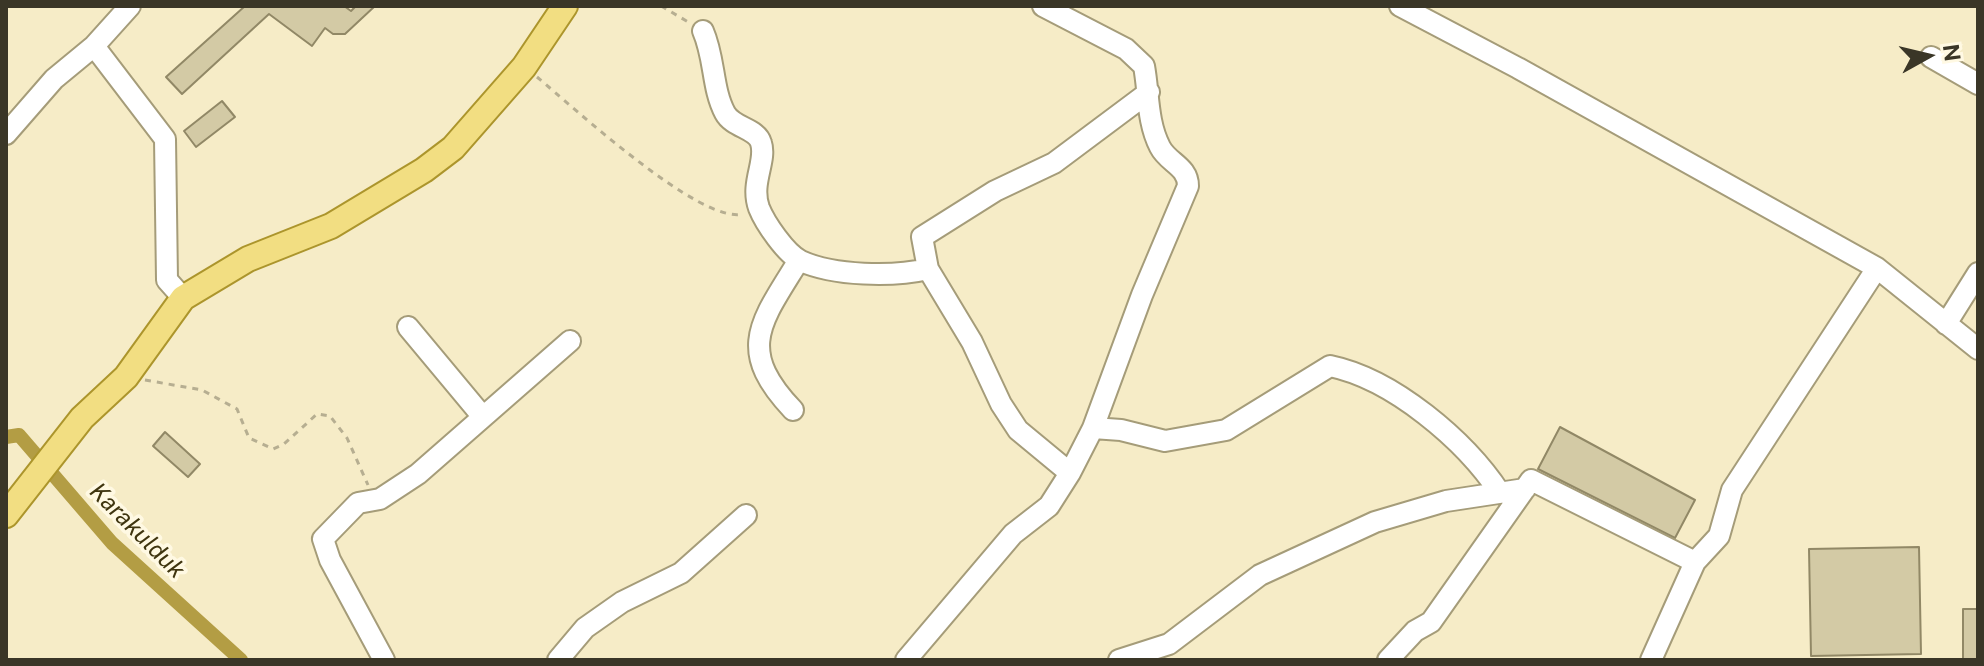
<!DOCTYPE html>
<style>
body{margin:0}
#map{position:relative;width:1984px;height:666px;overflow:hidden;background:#f6ecc7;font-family:"Public Sans",sans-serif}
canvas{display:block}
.frame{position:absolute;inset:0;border:8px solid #3a3627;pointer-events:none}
.north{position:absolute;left:1888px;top:16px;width:80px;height:80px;-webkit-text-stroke:6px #fff9e3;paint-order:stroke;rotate:82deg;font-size:22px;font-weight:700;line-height:32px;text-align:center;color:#3a3627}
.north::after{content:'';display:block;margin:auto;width:28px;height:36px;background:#3a3627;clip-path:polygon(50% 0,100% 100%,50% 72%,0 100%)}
</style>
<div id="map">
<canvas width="1984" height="666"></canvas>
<div class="frame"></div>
<div class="north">N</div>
</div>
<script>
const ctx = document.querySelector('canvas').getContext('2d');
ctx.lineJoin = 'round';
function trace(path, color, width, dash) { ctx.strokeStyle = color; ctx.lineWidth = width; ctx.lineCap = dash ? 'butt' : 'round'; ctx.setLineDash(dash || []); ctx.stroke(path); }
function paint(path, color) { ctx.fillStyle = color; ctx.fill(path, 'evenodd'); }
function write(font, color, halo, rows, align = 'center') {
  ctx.font = font + ' "Public Sans",sans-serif'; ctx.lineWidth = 7; ctx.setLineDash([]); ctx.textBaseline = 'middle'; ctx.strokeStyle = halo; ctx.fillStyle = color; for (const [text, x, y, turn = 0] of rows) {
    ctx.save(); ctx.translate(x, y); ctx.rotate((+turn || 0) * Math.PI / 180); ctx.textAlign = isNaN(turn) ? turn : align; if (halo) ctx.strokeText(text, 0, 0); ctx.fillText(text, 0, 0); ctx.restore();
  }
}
trace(new Path2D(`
 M6,437l13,-2 93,108 129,117`), '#b39d44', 14);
const building = new Path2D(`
 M245,6h99l7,5 5,-5h19l-30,28h-12l-8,-6 -13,18 -43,-32 -87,80 -16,-17z
 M222,101l13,16 -39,30 -12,-16z
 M1560,427l135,73 -20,38 -137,-69z
 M165,432l35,32 -12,13 -35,-31z
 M1919,547l2,107 -110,2 -2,-107z
 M1963,609h15v51h-15z`);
paint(building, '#d3caa5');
trace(building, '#918866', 2);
const minor = new Path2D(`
 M130,6l-36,40 71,93 2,141 16,18
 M1400,6l118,62 359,200 101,81
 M703,31c12,27 9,58 22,82 8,15 32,15 36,30 6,18 -11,40 -2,65 6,15 27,46 42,53 33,15 92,16 127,8
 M1931,57l47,27
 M6,134l48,-55 40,-33
 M1946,324l32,-51
 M408,327l75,90
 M793,410c-58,-61 -32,-88 6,-150
 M1093,428l28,2 44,11 61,-11 104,-64c63,13 135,74 170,127
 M1070,473l-52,-43 -17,-26 -29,-62 -44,-73 -6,-32 73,-46 59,-28 95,-71
 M384,660l-54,-100 -7,-21 35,-36 22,-4 38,-25 152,-133
 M558,660l27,-32 37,-26 59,-29 65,-58
 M906,660l107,-126 36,-28 21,-33 23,-45 49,-133 46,-109c0,-20 -20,-23 -28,-39 -13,-25 -11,-54 -16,-81l-18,-17 -83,-43
 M1119,660l50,-16 91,-69 115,-53 71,-21 79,-12
 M1388,660l27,-29 16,-9 100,-142 164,82
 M1651,660l44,-98 24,-26 13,-46 145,-222`);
const major = new Path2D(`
 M6,515l76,-97 44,-41 57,-79 65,-39 83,-33 93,-56 29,-22 71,-81 41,-61`);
trace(minor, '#a59c79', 24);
trace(major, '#ac952c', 28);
trace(new Path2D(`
 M661,6l29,17
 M537,77c36,30 164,148 206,137
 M145,380l57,10 35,19 12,29 24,11 11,-5 33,-30 13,2 17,22 21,47`), '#b6ae91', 3, [6, 6]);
trace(minor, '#fff', 20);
trace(major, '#f2de82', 24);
write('italic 24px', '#3f350f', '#fff9e3', [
 ["Karakulduk",137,531,45]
]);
</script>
